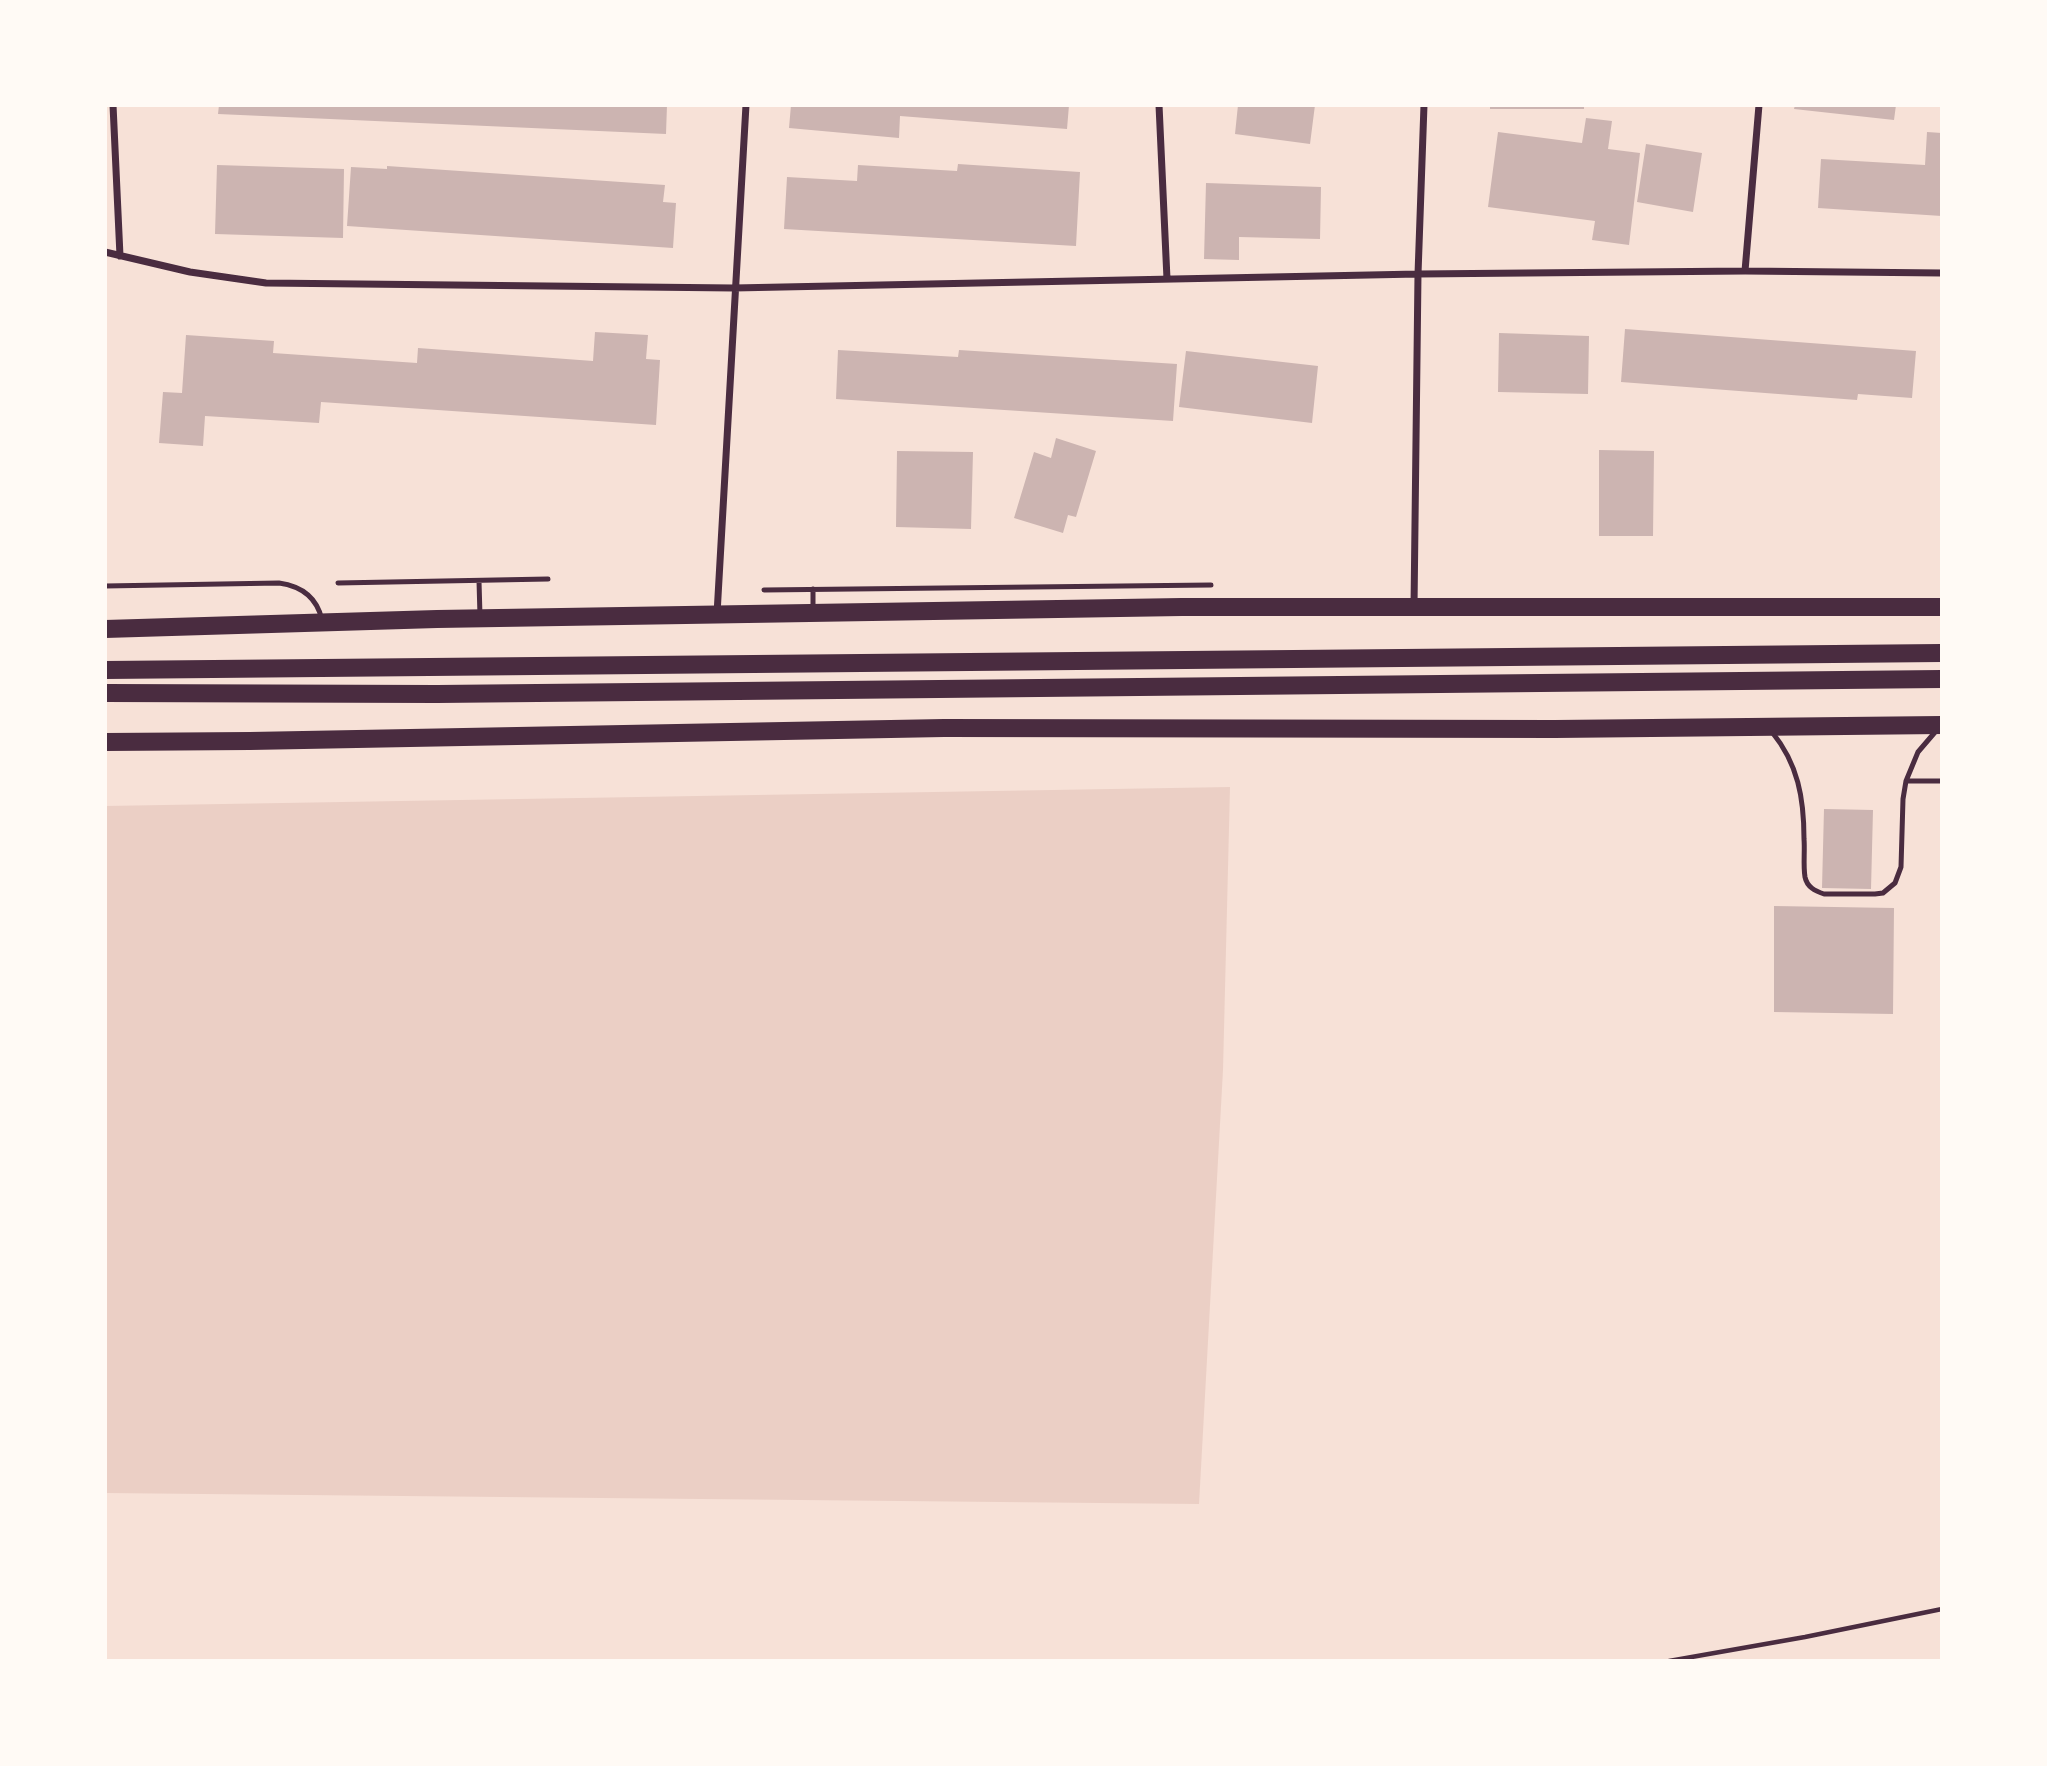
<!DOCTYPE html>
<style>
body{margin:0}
#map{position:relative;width:2047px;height:1766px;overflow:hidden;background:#f7e1d7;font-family:"PT Sans",sans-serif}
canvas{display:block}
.frame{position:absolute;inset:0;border:107px solid #fffaf5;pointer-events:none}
</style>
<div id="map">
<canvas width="2047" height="1766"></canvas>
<div class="frame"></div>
</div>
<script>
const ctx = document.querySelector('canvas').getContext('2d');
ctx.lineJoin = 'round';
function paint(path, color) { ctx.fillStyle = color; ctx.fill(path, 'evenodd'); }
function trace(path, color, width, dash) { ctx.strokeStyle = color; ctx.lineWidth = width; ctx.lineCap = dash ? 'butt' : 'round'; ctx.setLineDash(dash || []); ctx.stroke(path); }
paint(new Path2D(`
 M1230,787l-7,283 -24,434 -1094,-11v-687z`), '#ebcfc5');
paint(new Path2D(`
 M219,105h448l-1,29 -448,-20z
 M791,105h278l-2,24 -167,-13 -1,22 -110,-10z
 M1238,105h77l-5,39 -75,-10z
 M1490,105h94v4h-94z
 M1795,105h101l-2,15 -100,-11z
 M1586,118l26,3 -4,28 32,4 -11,92 -37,-5 3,-19 -107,-14 10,-75 84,11z
 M1927,132l15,1v83l-124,-8 3,-49 104,6z
 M1646,144l56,9 -9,59 -56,-10z
 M958,164l122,8 -4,74 -292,-17 3,-52 70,4 1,-16 99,6z
 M217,165l127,4 -1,69 -128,-4z
 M387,166l278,19 -2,17 13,1 -3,45 -326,-22 4,-59 36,2z
 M1206,183l115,4 -1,52 -81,-2v23l-35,-1z
 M1625,329l291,22 -4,47 -54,-4 -1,6 -236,-18z
 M595,332l53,3 -2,24 14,1 -4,65 -335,-23 -2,21 -114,-7 -2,30 -44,-3 4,-51 19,1 4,-58 88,6 -1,12 144,10 1,-15 175,13z
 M1499,333l90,3 -1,58 -90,-2z
 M838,350l120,7 1,-7 218,14 -4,57 -337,-22z
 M1186,351l132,15 -6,57 -133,-16z
 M1056,438l40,13 -20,66 -8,-2 -5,18 -49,-15 20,-66 17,6z
 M1599,450l55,1 -1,85h-54z
 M897,451l76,1 -2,77 -75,-2z
 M1824,809l49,1 -2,79 -49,-1z
 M1774,906l120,2 -1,106 -119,-2z`), '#ccb4b1');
trace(new Path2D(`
 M1669,1661l136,-24 137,-28`), '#4a2c40', 4.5);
trace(new Path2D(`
 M479,581l1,35
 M338,583l210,-4
 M105,586l174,-3c21,3 38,14 43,37
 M764,590l447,-5
 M813,610v-21
 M1772,732c26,32 32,66 32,107 1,12 -1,26 1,38 2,10 10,14 19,17h51l8,-1 12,-10 6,-16 2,-68 3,-18 12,-29 18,-21
 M1906,781h36`), '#4a2c40', 5);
trace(new Path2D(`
 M113,105l7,151
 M1159,105l8,174
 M105,252l85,20 76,11 468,5 684,-14 327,-3 197,2
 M1745,271l14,-166
 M1414,607l4,-333 6,-169
 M717,614l29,-509`), '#4a2c40', 7);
trace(new Path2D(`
 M105,629l332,-10 745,-12h760
 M105,670c612,0 1225,-17 1837,-17
 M105,693l332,1 1505,-15
 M105,742l145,-1 694,-13 611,1 387,-4`), '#4a2c40', 18);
</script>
